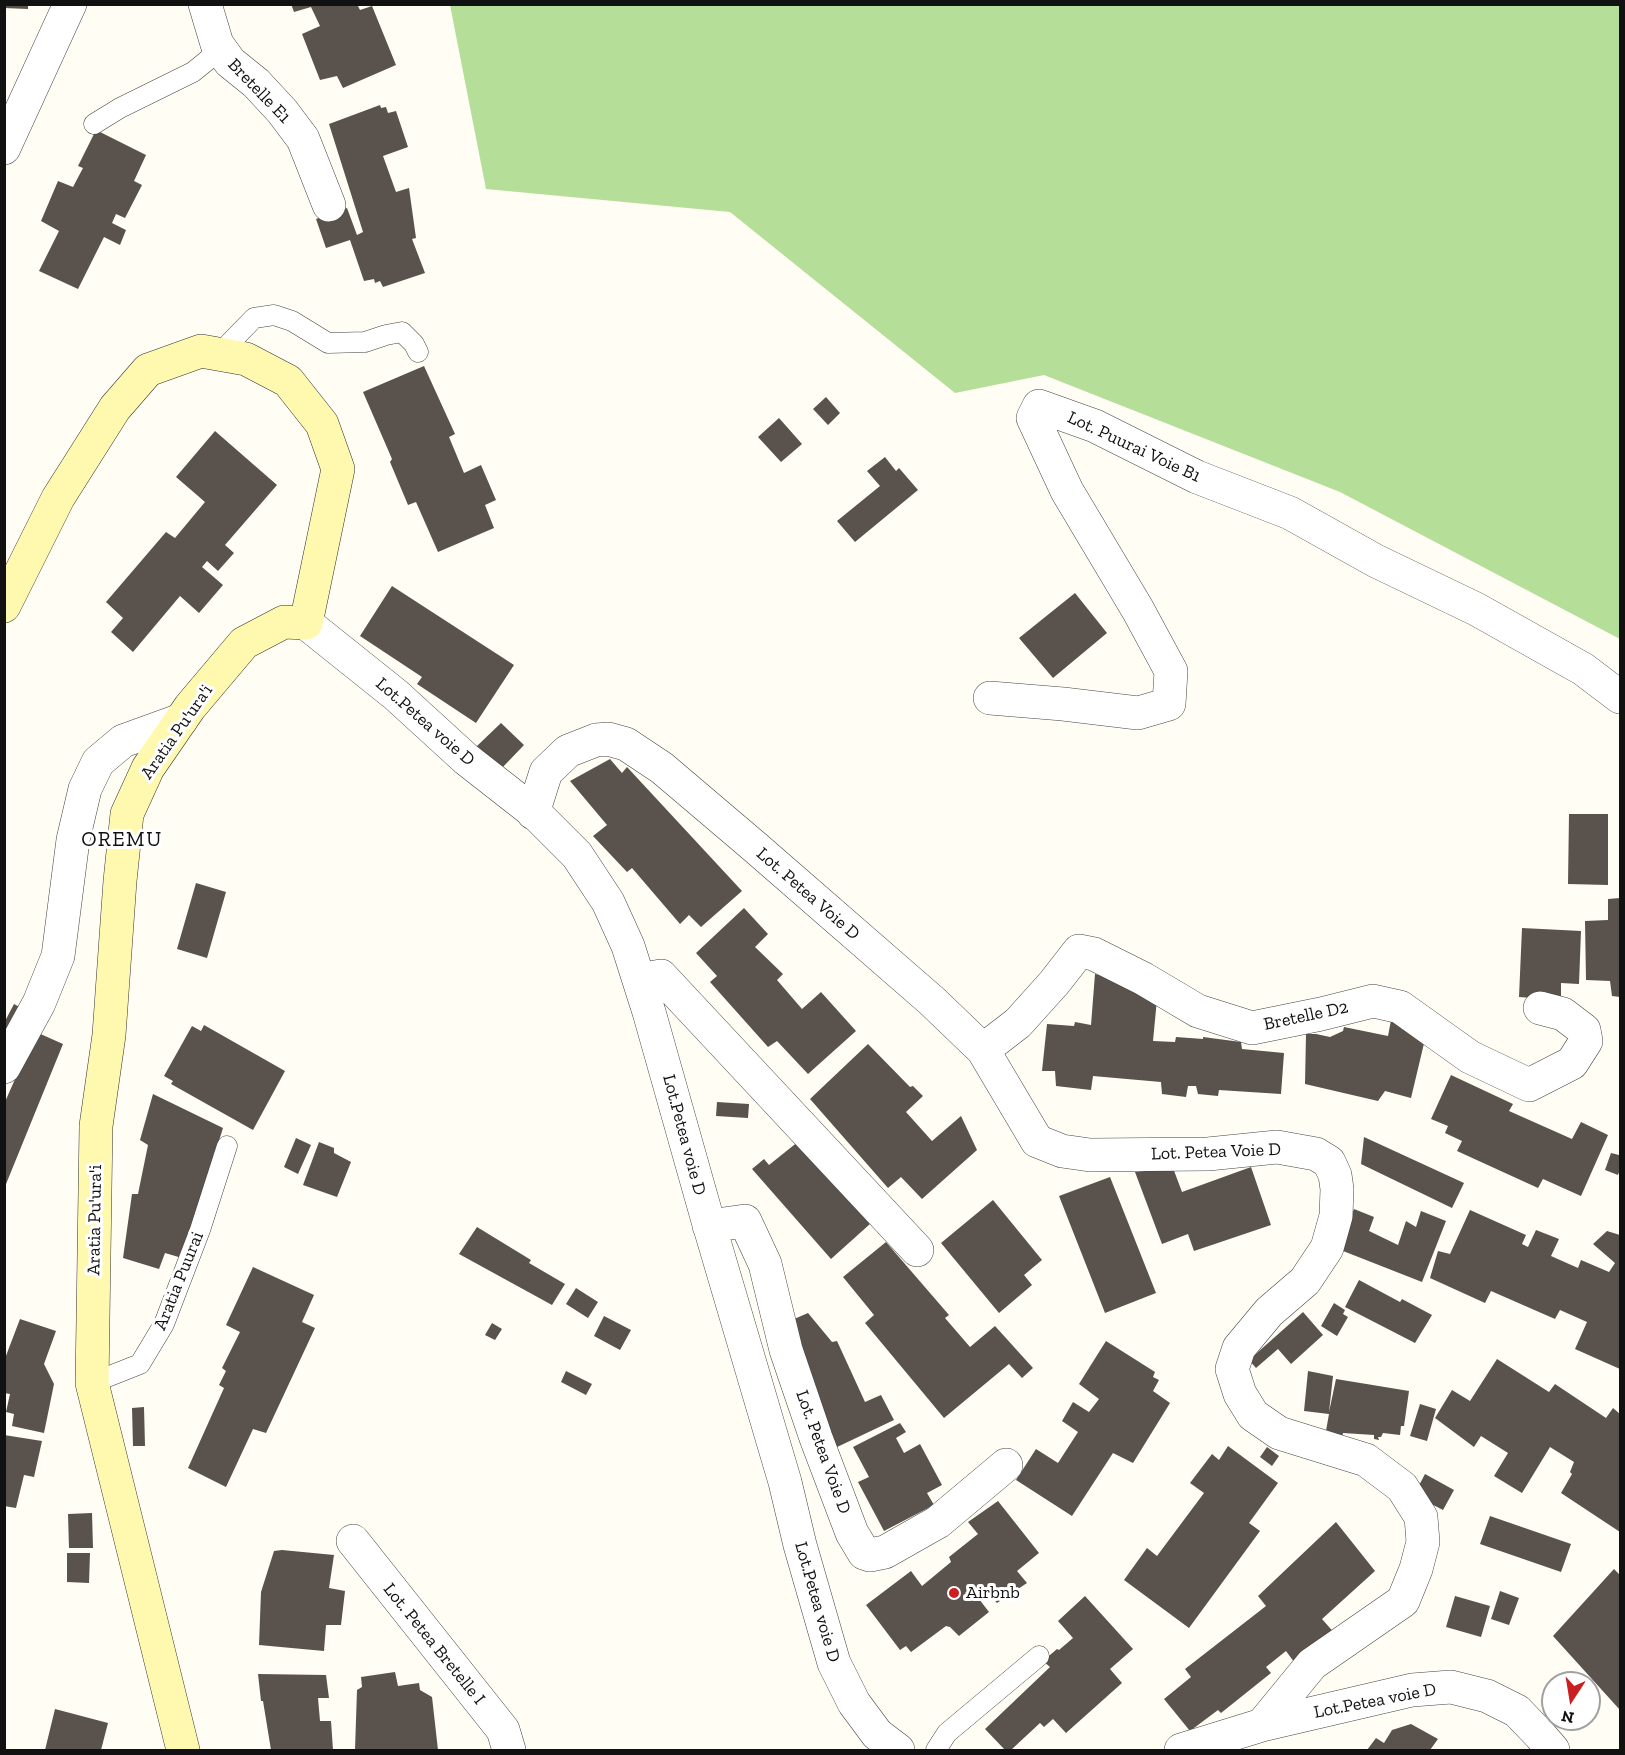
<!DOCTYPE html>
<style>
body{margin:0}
#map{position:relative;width:1625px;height:1755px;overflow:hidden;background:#fffdf4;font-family:"Zilla Slab",serif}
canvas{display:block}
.frame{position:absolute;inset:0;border:6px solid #111;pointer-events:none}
.north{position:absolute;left:1541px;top:1671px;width:60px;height:60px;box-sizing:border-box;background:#fff;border:2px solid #a0a0a0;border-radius:50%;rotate:192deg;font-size:16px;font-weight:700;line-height:24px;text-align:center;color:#111}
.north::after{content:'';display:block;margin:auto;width:21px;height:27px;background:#ca1f21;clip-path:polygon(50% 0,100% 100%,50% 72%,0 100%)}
</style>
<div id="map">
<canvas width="1625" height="1755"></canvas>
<div class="frame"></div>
<div class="north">N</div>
</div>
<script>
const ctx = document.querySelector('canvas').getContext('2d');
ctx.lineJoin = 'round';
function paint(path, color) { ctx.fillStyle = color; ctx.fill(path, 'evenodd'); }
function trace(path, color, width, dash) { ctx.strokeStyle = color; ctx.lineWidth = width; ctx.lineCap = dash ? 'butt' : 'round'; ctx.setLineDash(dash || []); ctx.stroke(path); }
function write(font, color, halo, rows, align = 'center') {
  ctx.font = font + ' "Zilla Slab",serif'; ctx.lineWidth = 6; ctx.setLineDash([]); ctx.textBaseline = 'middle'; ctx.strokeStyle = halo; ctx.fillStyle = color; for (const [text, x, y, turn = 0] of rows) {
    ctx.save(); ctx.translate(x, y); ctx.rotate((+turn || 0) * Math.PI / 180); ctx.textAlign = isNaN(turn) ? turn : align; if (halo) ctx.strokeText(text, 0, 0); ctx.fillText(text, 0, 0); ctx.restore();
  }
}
paint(new Path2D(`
 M450,5h1170v634l-280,-147 -296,-117 -89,18 -225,-181 -244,-23z`), '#b5de99');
paint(new Path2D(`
 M4,4h24v5l-24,-1z
 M291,4h66l3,6 12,-4 24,59 -53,23 -6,-12 -17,4 -18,-46 18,-8 -9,-19 -17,5z
 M380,105l1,3 5,-1 2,6 8,-2 12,36 -25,9 13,36 13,-4 7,50 -4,1 13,34 -42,14 -3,-6 -5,2 -1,-4 -10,2 -14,-41 -24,8 -10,-29 31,-11 10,27 6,-3 -34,-108z
 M96,130l50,25 -12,26 8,4 -17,33 -9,-4 -4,9 14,7 -6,15 -16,-8 -26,52 -39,-18 20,-40 -18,-10 17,-40 15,6 10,-19 -5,-2z
 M424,366l31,68 -6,3 15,36 17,-8 15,35 -11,5 9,23 -56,24 -22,-50 -8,3 -18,-43 2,-3 -29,-67z
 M826,397l14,16 -12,12 -15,-16z
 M779,418l23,26 -21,18 -23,-25z
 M215,431l62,54 -52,60 9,8 -16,18 -11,-10 -5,6 21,18 -24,28 -19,-17 -47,56 -22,-20 12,-14 -17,-16 60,-70 9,6 30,-36 -29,-25z
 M885,457l11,14 3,-3 19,22 -63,52 -18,-21 43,-35 -13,-15z
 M392,586l122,79 -38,58 -59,-39 5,-7 -62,-41z
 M1075,593l32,40 -54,45 -34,-40z
 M501,723l23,22 -23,24 -24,-23z
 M610,759l12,14 5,-6 115,124 -41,36 -12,-12 -9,9 -48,-56 -5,4 -34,-36 14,-11 -37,-44z
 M1569,814h39v71l-40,-1z
 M196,883l30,9 -19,66 -30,-9z
 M1620,898v99l-8,-1 -2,-15 -24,-1 -1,-59 23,-1v-21z
 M744,908l24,26 -13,13 28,27 -6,6 25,29 19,-17 35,39 -48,43 -31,-33 -9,6 -58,-65 7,-6 -21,-23z
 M1522,928l59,3 -2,53 -18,-1v17l-42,-3z
 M1095,974l36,9 26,16 -4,42 22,1 1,-5 27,2v-2l38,5 1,7 42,4 -3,41 -62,-4 -1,6 -20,-2 -2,-8h-8l-2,11 -24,-3 -1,-12 -68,-6 -2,14 -35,-4 -1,-15h-13l5,-47 27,2 1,-4 16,3z
 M14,1004l11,6 -21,27v-14z
 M1392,1015l34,20 -15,63 -26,-7 -7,10 -73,-17 1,-50h10l14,3 13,-6 1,-4 44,9z
 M204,1025l81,46 -32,59 -82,-46 2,-3 -9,-5 28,-50 9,5z
 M36,1032l27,12 -59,145v-85z
 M868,1044l42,43 3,-1 10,10 -17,16 26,29 29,-25 16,34 -55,49 -21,-22 -13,11 -78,-89z
 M1451,1075l62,29 -4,7 63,28 9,-17 27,13 -27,61 -38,-17 -5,9 -81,-37 5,-10 -17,-8 3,-7 -17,-7z
 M153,1094l70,34 -41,130 -17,-5 -6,16 -36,-11 9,-64h6l10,-49 -8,-5z
 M717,1102l32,2 -1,14 -32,-2z
 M1364,1137l100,46 -12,25 -91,-44z
 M296,1138l15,7 -13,29 -14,-7z
 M799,1141l71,83 -39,35 -79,-90 12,-10 5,6z
 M319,1142l15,6v5l17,9 -14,35 -34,-12z
 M1611,1153l8,2 1,3v11l-2,6 -13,-5z
 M1251,1167l20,58 -77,26 -6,-17 -26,10 -27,-72 38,-4 9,24z
 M1110,1177l46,116 -51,20 -46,-117z
 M993,1200l49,60 -18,15 8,10 -33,28 -58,-70z
 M1354,1209l20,8 -5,14 29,14 8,-24 10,6 5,-16 25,10 -24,61 -84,-33z
 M1470,1210l56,25 -4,9 6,3 8,-17 23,9 -8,17 27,12 3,-8 28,12 6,-9 -22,-19 14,-13 13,4v134l-45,-20 12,-27 -27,-12 -5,9 -64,-28 -6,12 -55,-25 8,-27 12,3z
 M477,1227l54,33 -2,3 36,21 -13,21 -93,-51z
 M886,1242l63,73 -4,3 25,29 25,-21 38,42 -11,10 -13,-14 -65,54 -79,-95 9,-8 -31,-38z
 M253,1267l61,28 -12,27 13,6 -49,105 -13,-4 -27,58 -38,-19 36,-80 -5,-3 7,-14 -4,-3 18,-36 -14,-7z
 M1359,1280l41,22 2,-3 30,16 -17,28 -70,-36z
 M576,1288l22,14 -10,16 -22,-14z
 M1334,1303l11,7 -2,4 5,3 -11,19 -16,-10z
 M1303,1312l20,23 -32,29 -13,-15 -22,19 -7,-8z
 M808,1313l24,29 5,-1 28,61 16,-7 13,25 -59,28 -50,-125z
 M604,1316l27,14 -11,20 -26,-14z
 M20,1319l36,12 -12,33 10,20 -10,49 -32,-7 2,-12 -8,-2 4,-18 -6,-1v-32z
 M492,1323l10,6 -7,11 -10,-5z
 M1106,1341l49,31 -2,5 6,3 -6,11 17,12 -37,60 -20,-10 -41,63 -56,-36 20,-31 22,14 20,-31 -16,-11 11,-19 16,10 10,-13 -20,-15z
 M1497,1359l52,33 6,-8 51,34 7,-10 7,6v118l-59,-39 11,-19 -2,-2 4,-10 -24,-15 -28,46 -28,-17 14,-23 -27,-17 -7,11 -39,-29 17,-28 18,11z
 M566,1371l26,13 -6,11 -25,-13z
 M1308,1371l25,5 -4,36 7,-33 73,12 -5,35h-3l-1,9 -17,-2 -2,4h-3l1,3 -5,-1v-4l-31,-2 -2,12 -17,-3 5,-28 -25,-3z
 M1420,1404l16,5 -9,32 -17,-5z
 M144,1407l1,39h-12l-1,-38z
 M900,1423l6,9 -10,6 8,15 16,-9 22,41 -15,8 7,12 -50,26 -26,-49 11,-5 -16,-30z
 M4,1435l38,6 -8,36 -10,-2 -8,33 -12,-2z
 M1228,1446l50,37 -29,40 11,8 -71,97 -65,-48 23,-32 10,8 47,-63 -14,-10 22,-29 7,6z
 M1267,1447l12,9 -7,10 -12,-9z
 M1425,1474l29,16 -11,20 -29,-15z
 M998,1501l41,52 -22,18 10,12 -30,20 -9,-10 -9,6 10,13 -30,24 -9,-9 -4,-1 -35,26 -5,-6 -6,4 -34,-45 45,-34 11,15 29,-24 -2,-5 29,-23 -10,-12z
 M92,1513l1,35h-24l-1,-34z
 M1490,1516l81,28 -10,28 -81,-28z
 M1336,1522l39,49 -53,48 15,17 -40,30 -11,-15 -20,16 5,6 -50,40 -3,-3 -28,21 -26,-32 27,-22 -6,-8 81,-63 -8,-10z
 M282,1550l52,5 -5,33 16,3 -4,34h-15l-2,26 -65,-6 2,-53 13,-41z
 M67,1553h23l-1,30 -22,-1z
 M1614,1569l6,6v135l-67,-74z
 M1500,1591l19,7 -10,27 -18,-6z
 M1085,1596l48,53 -23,20 12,14 -56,50 -13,-14 -9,8 -4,-4 -29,27h-6l-20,-21 65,-62 -7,-6 14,-12 2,1 14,-12 -15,-17z
 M1455,1596l35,10 -9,31 -35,-10z
 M395,1672l3,14 21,-3 1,7 12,7 6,53h-83l2,-60 5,-3 -1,-10z
 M258,1674l68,1 3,23h-11l2,23h11l2,29h-62l-8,-49h-2z
 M55,1709l53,14 -7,27h-56z
 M1411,1724l27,15 -8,11h-63l9,-12 8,5 8,-13z`), '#5a524c');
const lane = new Path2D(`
 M94,124l26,-16 73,-36 16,-13 8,-15
 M218,355l36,-37 20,-3 18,6 36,22 37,-1 21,-7 16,-3 12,12 4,8
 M92,1383l48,-19 24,-40 36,-94 27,-84
 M936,1750l11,-17 92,-77`);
const street = new Path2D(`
 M205,4l12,40 13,18 26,21 26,28 21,28 26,66
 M4,148l66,-144
 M306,623l90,72 70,64 69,54 42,42 31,47 20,44 21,66 59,209 77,261 15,63 34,118 20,40 23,31 21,16
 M990,698l73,6 75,9 31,-9 2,-33 -33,-61 -71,-119 -34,-73 6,-12 56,20 102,51 93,36 86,48 100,48 107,60 37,28
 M533,813l13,-41 22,-21 28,-11 12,-1 18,5 36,24 93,79 177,154 51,49 54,91 25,10 28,4 118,-1 69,-7 39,7 13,8 6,13 2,14 -1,27 -9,32 -22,33 -36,31 -30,36 -7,21 8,25 13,21 26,18 87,27 36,27 19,30 2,25 -7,27 -13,32 -91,63 -50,61
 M639,980l22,-4 256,274
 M983,1050l35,-27 36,-40 25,-32 15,3 50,25 54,32 54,17 69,-14 52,-13 27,6 70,50 59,28 43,-22 14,-22 -2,-11 -21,-16 -23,-6
 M4,1067l35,-64 19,-47 15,-116 12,-51 13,-27 25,-21 58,-21
 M709,1226l36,-5 20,43 21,86 30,88 36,95 12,20 6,2 15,-3 53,-30 68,-57
 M353,1541l150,189 6,20
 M1181,1750l81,-25 150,-35 39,-3 36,9 30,15 23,24 13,15`);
const secondary = new Path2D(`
 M4,606l54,-108 57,-90 33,-38 53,-19 45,8 42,22 34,43 16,45 -32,154 -22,-1 -40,21 -54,64 -42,61 -21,46 -7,67 -11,154 -13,91 -4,257 91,367`);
trace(lane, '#444', 21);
trace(street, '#444', 34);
trace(secondary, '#333', 34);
trace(lane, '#fff', 20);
trace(street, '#fff', 33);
trace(secondary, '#fff9af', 33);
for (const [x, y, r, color] of [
 [954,1593,6,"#ca1f21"]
]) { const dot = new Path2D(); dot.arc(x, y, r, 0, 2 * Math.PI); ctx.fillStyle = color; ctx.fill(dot); trace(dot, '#fff', 2); }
write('18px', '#111', '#fff', [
 ["Bretelle E1",259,91,46],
 ["Lot. Puurai Voie B1",1134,447,25],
 ["Lot.Petea voie D",425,722,41],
 ["Aratia Pu'ura'i",177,732,-55],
 ["Lot. Petea Voie D",808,894,41],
 ["Bretelle D2",1306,1016,-12],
 ["Lot.Petea voie D",684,1135,75],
 ["Lot. Petea Voie D",1216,1152,-2],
 ["Aratia Pu'ura'i",95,1220,-89],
 ["Aratia Puurai",179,1281,-68],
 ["Lot. Petea Voie D",823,1452,70],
 ["Lot.Petea voie D",817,1602,74],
 ["Lot. Petea Bretelle I",434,1644,51],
 ["Lot.Petea voie D",1375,1701,-11]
]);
write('18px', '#111', '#fff', [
 ["Airbnb",966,1593]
], 'left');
ctx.letterSpacing = '1.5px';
write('21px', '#111', '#fff', [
 ["OREMU",122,840]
]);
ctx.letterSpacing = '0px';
</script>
